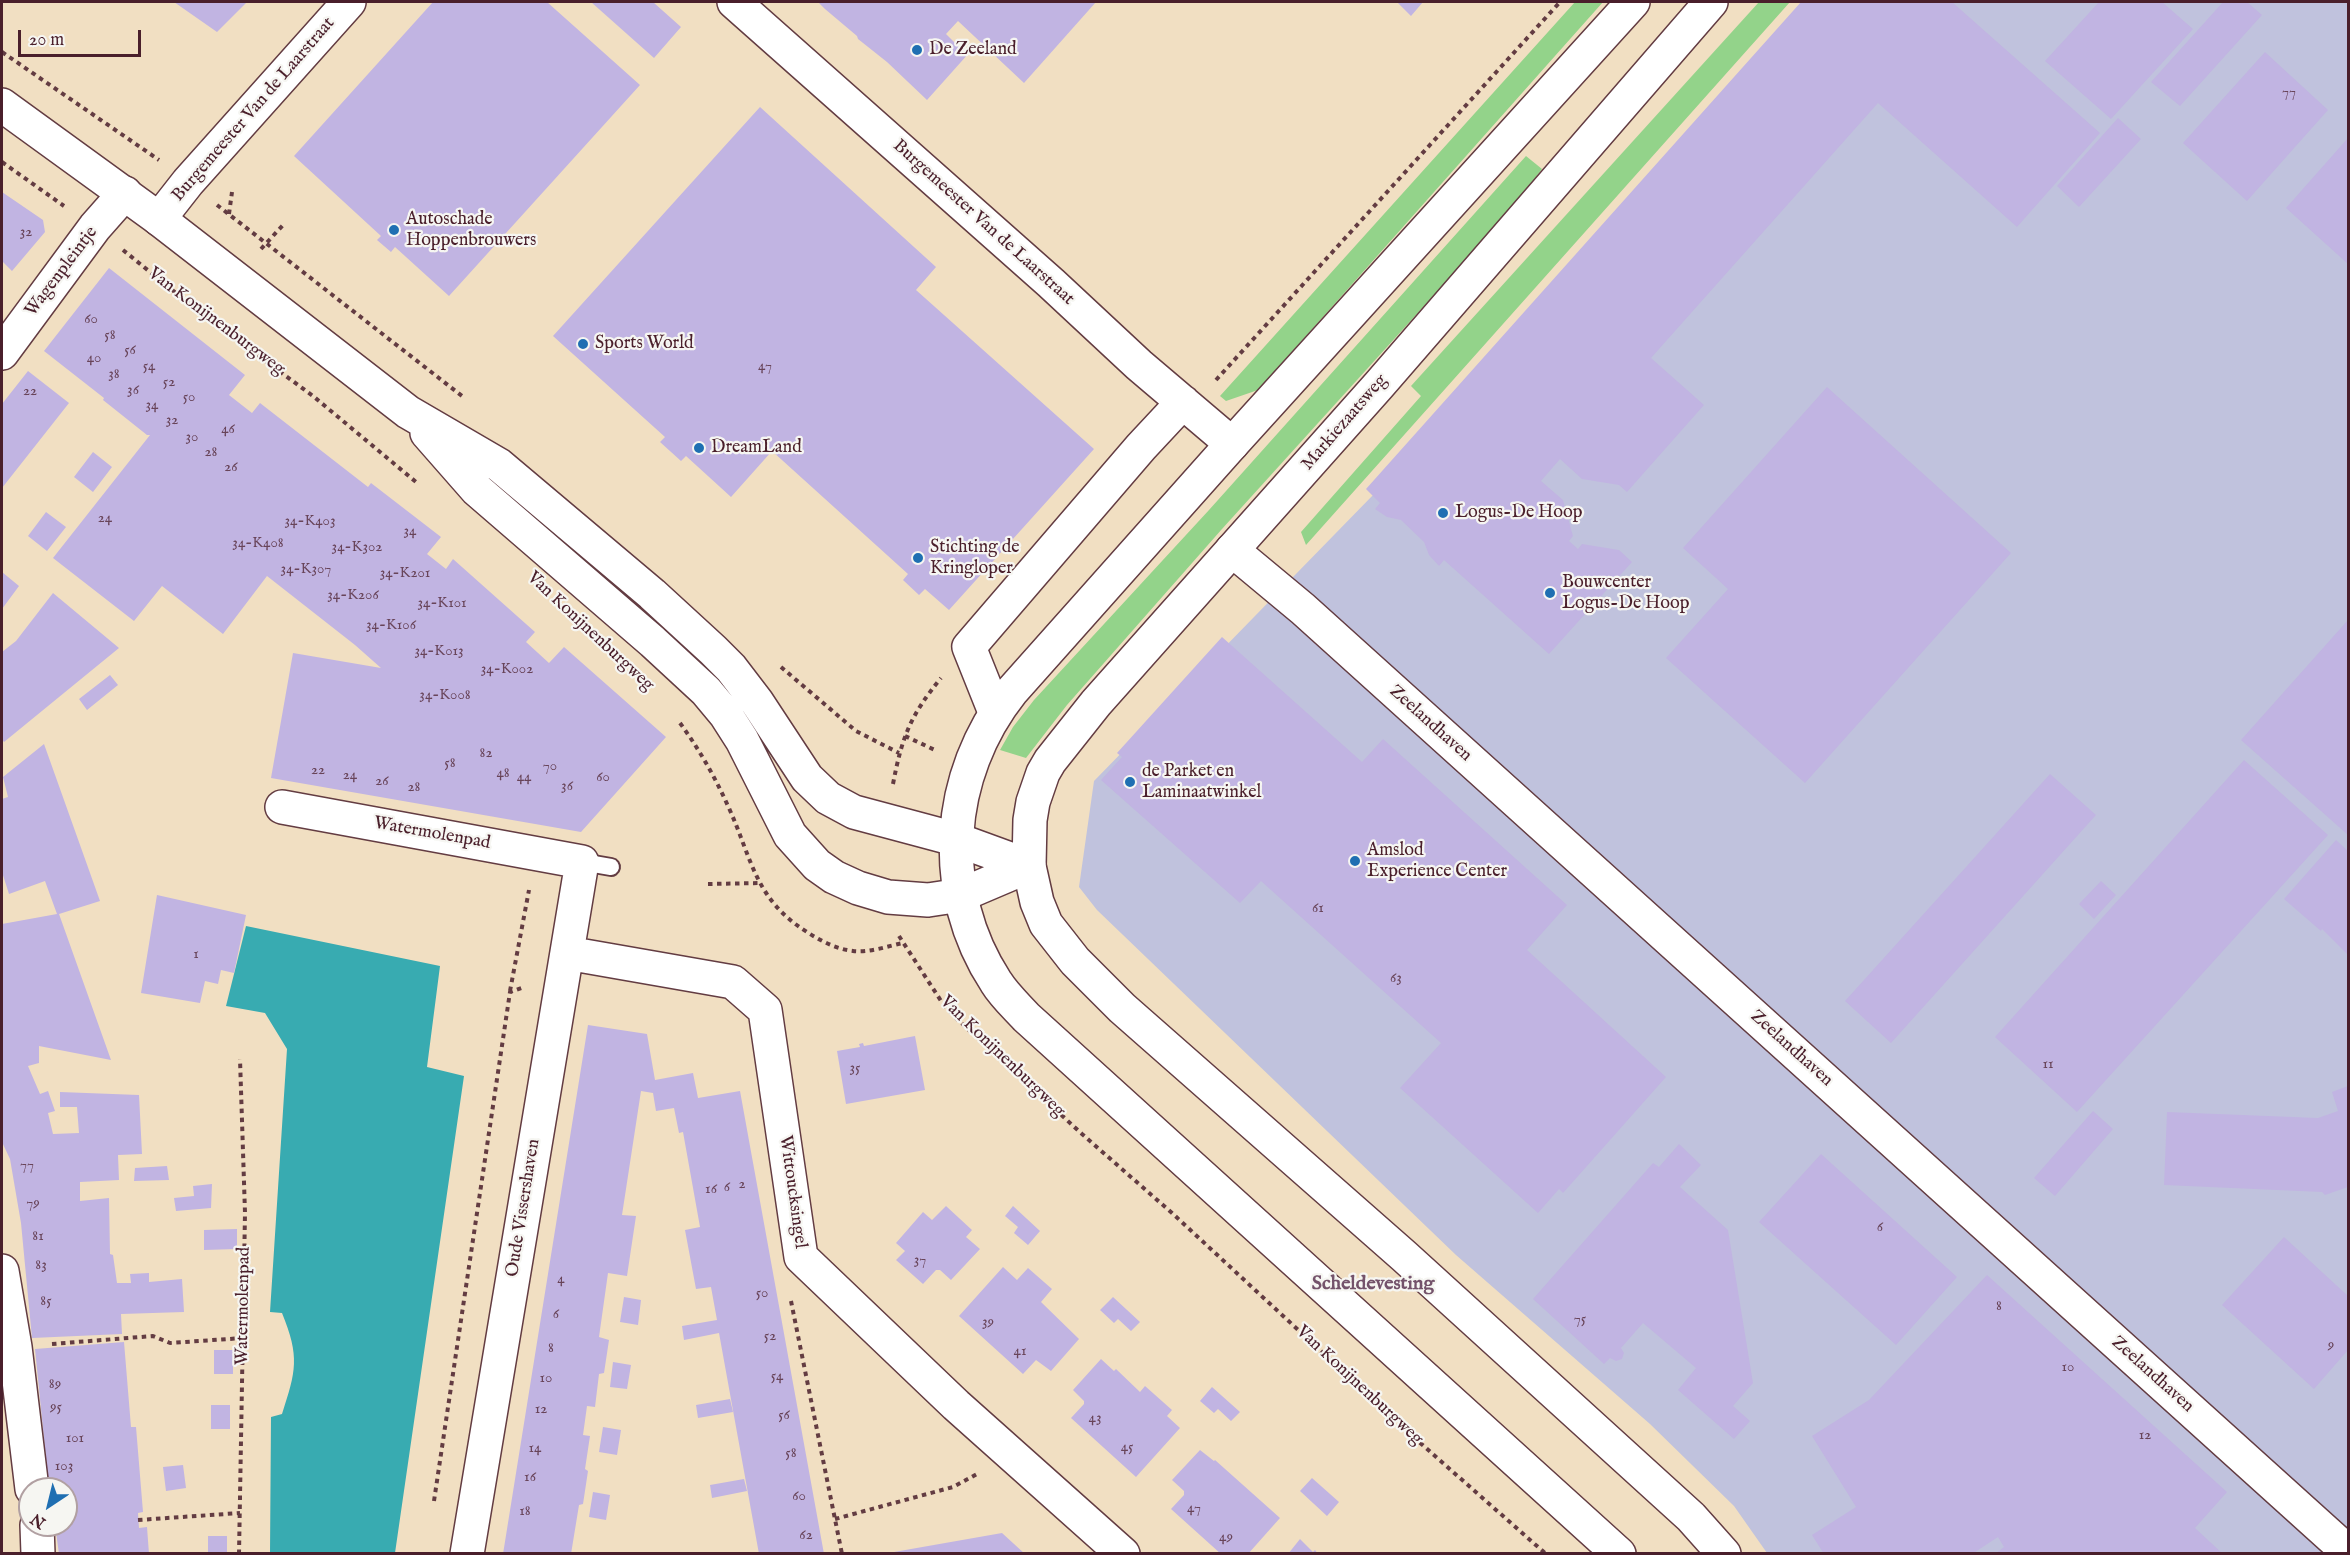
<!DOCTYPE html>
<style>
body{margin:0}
#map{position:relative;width:2350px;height:1555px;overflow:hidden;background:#f1dfc2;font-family:"IM FELL English",serif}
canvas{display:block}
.frame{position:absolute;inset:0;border:3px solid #4a1f2b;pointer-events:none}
.north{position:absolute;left:18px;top:1477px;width:60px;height:60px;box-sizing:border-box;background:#f6f6f2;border:2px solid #b1a0a2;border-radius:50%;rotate:215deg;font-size:16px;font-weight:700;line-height:24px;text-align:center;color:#4a1f2b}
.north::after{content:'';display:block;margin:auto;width:21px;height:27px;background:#1f6fb2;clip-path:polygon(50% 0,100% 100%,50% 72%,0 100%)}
.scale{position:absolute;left:18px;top:30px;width:123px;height:27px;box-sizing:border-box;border:3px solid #4a1f2b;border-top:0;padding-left:8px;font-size:18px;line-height:21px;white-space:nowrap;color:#4a1f2b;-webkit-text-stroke:4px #f6f6f2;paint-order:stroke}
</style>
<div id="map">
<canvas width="2350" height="1555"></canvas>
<div class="frame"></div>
<div class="north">N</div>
<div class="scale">20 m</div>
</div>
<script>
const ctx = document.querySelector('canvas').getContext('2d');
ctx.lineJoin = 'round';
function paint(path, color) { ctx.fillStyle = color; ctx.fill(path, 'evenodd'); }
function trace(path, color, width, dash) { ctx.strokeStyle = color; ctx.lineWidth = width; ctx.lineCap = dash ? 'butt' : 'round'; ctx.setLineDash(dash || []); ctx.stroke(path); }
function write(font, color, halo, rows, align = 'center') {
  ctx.font = font + ' "IM FELL English",serif'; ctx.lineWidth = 4.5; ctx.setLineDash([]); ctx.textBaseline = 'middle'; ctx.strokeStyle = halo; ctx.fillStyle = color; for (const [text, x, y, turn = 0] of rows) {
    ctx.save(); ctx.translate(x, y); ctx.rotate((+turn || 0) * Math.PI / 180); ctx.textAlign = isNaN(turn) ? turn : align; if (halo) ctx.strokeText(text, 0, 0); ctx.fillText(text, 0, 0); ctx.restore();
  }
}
paint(new Path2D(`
 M1854,2h494v1551h-581l-33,-47 -84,-82 -194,-169 -359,-345 -18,-23 15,-106z`), '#c0c2dd');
paint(new Path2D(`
 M1575,2h28l-345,388 -32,11 -6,-5z
 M1759,2h31l-484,543 -5,-13 120,-136 -10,-10z
 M1526,156l16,13 -30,40 -290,320 -155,176 -41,53 -26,-8 13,-23 21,-27 175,-190z`), '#93d38a');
paint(new Path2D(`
 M246,926l194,40 -13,101 37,9 -69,477h-125l1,-136 11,-3c14,-43 18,-57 0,-101l-12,-1 17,-263 -22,-36 -39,-7z`), '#38abb1');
paint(new Path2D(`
 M174,2h73l-30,30z
 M433,2h114l93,83 -191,211 -54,-49 -4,5 -14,-12 4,-4 -87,-80z
 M591,2h62l28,25 -27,31z
 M821,2h275l-72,81 -66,-62 -12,13 18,18 2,-1 3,2 -42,47 -40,-38 -29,-23 -1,-3 -32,-27 -6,-6z
 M1397,2h26l-12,14z
 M1801,2h151l148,131 -83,94 -139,-124 -227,255 53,47 -77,87 -8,-7 -37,-6 -22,-20 -19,22 22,19 10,36 -4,5 9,8 4,-5 37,6 13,12 -83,92 -105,-94 -5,6 -10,-11 -5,-13 -23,-22 -14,-3 -12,-8 5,-6 -14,-14z
 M2099,2h63l31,27 -82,90 -66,-58z
 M2223,2h24l15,13 -82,91 -29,-24z
 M2265,52l63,58 -81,91 -64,-58z
 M760,107l176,160 -20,23 178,159 -145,161 -24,-21 -6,6 -16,-15 5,-6 -136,-123 -41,46 -45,-41 -5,5 -21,-19 5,-5 -112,-101z
 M2118,118l23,21 -62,68 -22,-21z
 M2348,138v126l-62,-56z
 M2,192l41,28 2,12 -33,39 -9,-9 -1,3z
 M109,268l136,107 -16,20 23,18 8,-10 108,84 3,-4 70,54 -14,17 19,15 7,-10 82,73 -9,10 23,21 15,-16 102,90 -85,95 -310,-54 22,-125 88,15 -26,-23 -88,-69 -44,58 -61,-48 -28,35 -81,-63 97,-123h-3l-44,-35 1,-2 -60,-47z
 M28,371l41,32 -67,85v-84z
 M1827,387l184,166 -206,230 -139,-125 62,-69 -45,-41z
 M93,452l19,15 -19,25 -19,-15z
 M46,512l20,15 -19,24 -19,-15z
 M2,572l17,14 -17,23z
 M53,593l66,55 -115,94 -2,-3v-87l14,-11z
 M2348,620v215l-107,-95z
 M1222,637l140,125 21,-23 184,166 -40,45 139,127 -103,116 -4,-4 -21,24 -138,-125 41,-45 -180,-162 -21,22 -139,-123 21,-23 -5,-4z
 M110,675l8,10 -31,25 -8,-11z
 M44,744l56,157 -41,13 52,146 -72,-14v17l-11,3 12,28 8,-3 7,20 -7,2 5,21 26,-1 -2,-26h-17v-15l79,3 3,59 -24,1 1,25 -39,2v19l29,-3 1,56 3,1 4,28h14l-1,-9 19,-1v9l33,-3 2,33 -63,2 1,20 -90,4 -11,-115 -11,-64 -8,-17v-218l55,-10 -12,-33 -36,13 -7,-22v-73l6,-2 -5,-20z
 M2244,760l84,75 -251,277 -82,-75z
 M2050,774l46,41 -205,228 -46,-42z
 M2336,840l12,11v104l-26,-26 -1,2 -37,-32z
 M2101,881l15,14 -22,24 -15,-15z
 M157,895l89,20 -12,58 -13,-3 -3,14 -13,-3 -5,22 -59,-10z
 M588,1025l59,9 8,46 38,-7 5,25 42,-7 84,463h-65l-40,-221 -35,7 -2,-14 35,-6 -6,-33 -15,2 -11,-59 15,-3 -17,-95 -4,1 -5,-25 -18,3 -3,-18 -12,-2 -19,124 14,1 -9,60 -19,-3 -9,64 10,3 -5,33 -5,1 -4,33 -8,-1 -4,29 7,1 -5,33 3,2 -5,33 -4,1 -8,49h-68z
 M915,1036l10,54 -79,14 -9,-53 23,-4 -1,-3 4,-1 1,3z
 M2348,1086v101l-23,8 -3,-3 -158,-7 3,-73 151,6 20,-7 -6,-19z
 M2093,1111l20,18 -58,67 -21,-18z
 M1679,1144l22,21 -21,22 48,43 25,153 -20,23 17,15 -16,18 -56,-49 18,-22 -53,-45 -22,25 3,5 -2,6 -6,2 -6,-3 -6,6 -71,-65 120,-136 6,4z
 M1821,1154l136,123 -61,68 -137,-123z
 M167,1166l2,14 -35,1 1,-13z
 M212,1184l-1,24 -35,3 -2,-13 20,-2 -1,-10z
 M946,1206l26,24 -6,7 14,12 -29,31 -11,-10h-4l-13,14 -27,-24 9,-9 -9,-8 27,-31 9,8z
 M1013,1206l27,25 -12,14 -14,-12 4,-6 -13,-11z
 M237,1229v20l-33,1v-20z
 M2284,1237l64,59v54l-34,39 -92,-84z
 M1003,1267l14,13 11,-12 24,21 -11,13 38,37 -28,32 -15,-11 -13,14 -64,-58z
 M1987,1275l240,217 -32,36 28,26h-228l9,-7 -6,-10 -26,17h-148l-12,-19 44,-28 -44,-71 57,-36z
 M624,1297l17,3 -3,25 -18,-3z
 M1113,1297l27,25 -9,9 -13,-12 -4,4 -14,-13z
 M124,1342l7,85h5l7,85 -5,1 1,15 8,-1 2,27h-90l-4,-29h11v-36h-17l-14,-140z
 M214,1350h19v24h-19z
 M1101,1359l13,12 2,-2 24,23 5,-6 27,24 -5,6 13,12 -44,49 -65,-59 13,-14v-3l-11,-11z
 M613,1362l18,3 -4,24 -17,-2z
 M1212,1387l28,25 -9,9 -13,-12 -4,4 -14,-12z
 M730,1399l3,13 -35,6 -2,-13z
 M211,1405h19v24h-19z
 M603,1427l18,3 -4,25 -18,-3z
 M1200,1450l14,11 1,-1 65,58 -32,36h-27l-50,-45 13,-14v-4l-12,-11z
 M183,1465l3,23 -20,3 -3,-24z
 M1312,1478l27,24 -12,14 -27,-25z
 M744,1479l3,12 -35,7 -2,-13z
 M593,1492l17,3 -4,25 -17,-3z
 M1002,1533l23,21h-131v-2z
 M208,1536h19v18h-19z
 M1300,1539l13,13 2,-2 3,4h-30z`), '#c1b4e2');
const service = new Path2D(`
 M582,862l29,5`);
const minor = new Path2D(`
 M734,2l317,281 88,82 93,79
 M159,219l29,-37 161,-180
 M2,353l93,-126 30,-34
 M1232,550l71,59 1045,943
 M995,712l-26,-65 172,-200 42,-45
 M282,807l300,55 -115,692
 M567,953l166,29 32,28 36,247 155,148 167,149
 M2,1271l13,76 17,142
 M37,1525l1,29`);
const secondary = new Path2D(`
 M2,105l157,114 249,193 91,53 153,129 61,56 18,18 26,34 50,76 21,20 26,14 101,27 74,27
 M427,433l50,57 176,152 53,49 20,24 16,25 48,95 27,30 17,12 24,11 30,9 40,3 33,-5 68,-29`);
const primary = new Path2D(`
 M1711,2l-332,383 -283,318 -46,58 -7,12 -10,29 -3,18 -1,46 8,36 9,22 29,37 47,47 282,248 287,261 33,37
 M1619,1554l-593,-537c-10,-11 -22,-22 -30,-35 -59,-90 -51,-207 16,-291l220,-247 401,-442`);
trace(service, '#633c42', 20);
trace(minor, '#633c42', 36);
trace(secondary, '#633c42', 36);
trace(primary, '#633c42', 36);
trace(new Path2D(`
 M2,52l157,108
 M2,162l62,44
 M217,205l245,191
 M229,214l3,-22
 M261,249l22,-24
 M123,250l80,65 110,81 103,86
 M1216,380l344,-378
 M781,667l75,64 43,22
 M680,723c19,26 35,54 48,83 24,52 26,93 79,126 14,9 29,17 46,19 16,2 35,-5 50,-8
 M905,736l32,15
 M893,784c9,-47 17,-68 48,-106
 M708,884l52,-1
 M899,936l44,68 14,15 125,115 90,79 246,228 128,113
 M510,991l19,-101
 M791,1301l51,253
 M52,1344l101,-8 17,7 73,-5
 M434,1501l76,-509 14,-5
 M835,1519l118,-32 24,-13
 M138,1520l102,-7
 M239,1554l6,-341 -5,-154`), '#633c42', 4, [4.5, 4.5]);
trace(service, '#fff', 16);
trace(minor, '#fff', 33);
trace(secondary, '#fff', 33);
trace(primary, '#fff', 33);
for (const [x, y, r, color] of [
 [917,50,6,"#1f6fb2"],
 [394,230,6,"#1f6fb2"],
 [583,344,6,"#1f6fb2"],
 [699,448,6,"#1f6fb2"],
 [1443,513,6,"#1f6fb2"],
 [918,558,6,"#1f6fb2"],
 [1550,593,6,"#1f6fb2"],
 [1130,782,6,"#1f6fb2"],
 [1355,861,6,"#1f6fb2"]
]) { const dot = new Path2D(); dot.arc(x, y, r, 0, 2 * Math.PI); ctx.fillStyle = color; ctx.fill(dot); trace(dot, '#f6f6f2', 2); }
write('15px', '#684459', null, [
 ["77",2289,93],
 ["32",26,233],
 ["60",91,320],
 ["58",110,336],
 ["56",130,351],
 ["40",94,359],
 ["54",149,367],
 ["47",765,367],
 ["38",114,375],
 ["52",169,383],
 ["36",133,391],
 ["22",30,392],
 ["50",189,398],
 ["34",152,406],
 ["32",172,421],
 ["46",228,430],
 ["30",192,438],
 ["28",211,453],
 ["26",231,468],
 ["24",105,519],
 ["34-K403",310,522],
 ["34",410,532],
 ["34-K408",258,544],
 ["34-K302",357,548],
 ["34-K307",306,570],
 ["34-K201",405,574],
 ["34-K206",353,596],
 ["34-K101",442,604],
 ["34-K106",391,626],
 ["34-K013",439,652],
 ["34-K002",507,670],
 ["34-K008",445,696],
 ["82",486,754],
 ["58",450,764],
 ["70",550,767],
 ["22",318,771],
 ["48",503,774],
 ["24",350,776],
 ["44",524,778],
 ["60",603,778],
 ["26",382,782],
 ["36",567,787],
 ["28",414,788],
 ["61",1318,909],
 ["1",196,955],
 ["63",1396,979],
 ["11",2048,1065],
 ["35",855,1069],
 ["77",27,1166],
 ["2",742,1185],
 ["6",727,1188],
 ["16",711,1190],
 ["79",33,1204],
 ["6",1880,1228],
 ["81",38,1237],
 ["37",920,1261],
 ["83",41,1266],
 ["4",561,1280],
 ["50",762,1294],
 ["85",46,1302],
 ["8",1999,1307],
 ["6",556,1315],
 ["75",1580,1320],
 ["39",988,1323],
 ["52",770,1337],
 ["9",2331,1346],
 ["8",551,1349],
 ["41",1020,1352],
 ["10",2068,1368],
 ["54",777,1377],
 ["10",546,1379],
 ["89",55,1385],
 ["95",56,1408],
 ["12",541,1410],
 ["56",784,1416],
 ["43",1095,1419],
 ["12",2145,1436],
 ["101",75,1439],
 ["45",1127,1448],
 ["14",535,1449],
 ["58",791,1454],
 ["103",64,1467],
 ["16",530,1478],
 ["60",799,1497],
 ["47",1194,1509],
 ["18",525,1512],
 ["62",806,1536],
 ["49",1226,1538]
]);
write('18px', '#4a1f2b', '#f6f6f2', [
 ["De Zeeland",929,50],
 ["Autoschade",406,220],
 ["Hoppenbrouwers",406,241],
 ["Sports World",595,344],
 ["DreamLand",711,448],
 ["Logus-De Hoop",1455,513],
 ["Stichting de",930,548],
 ["Kringloper",930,569],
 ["Bouwcenter",1562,583],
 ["Logus-De Hoop",1562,604],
 ["de Parket en",1142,772],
 ["Laminaatwinkel",1142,793],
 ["Amslod",1367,851],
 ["Experience Center",1367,872]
], 'left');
write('18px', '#4a1f2b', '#f6f6f2', [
 ["Burgemeester Van de Laarstraat",254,110,-49],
 ["Burgemeester Van de Laarstraat",983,223,42],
 ["Wagenpleintje",62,272,-53],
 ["Van Konijnenburgweg",216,322,37],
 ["Markiezaatsweg",1345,423,-49],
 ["Van Konijnenburgweg",590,632,43],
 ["Zeelandhaven",1430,724,42],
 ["Watermolenpad",432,834,10],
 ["Zeelandhaven",1791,1049,42],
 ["Van Konijnenburgweg",1002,1057,44],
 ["Wittoucksingel",792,1192,82],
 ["Oude Vissershaven",524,1208,-81],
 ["Watermolenpad",244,1306,-89],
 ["Zeelandhaven",2152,1375,42],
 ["Van Konijnenburgweg",1359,1386,43]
]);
write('bold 20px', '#74536b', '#f6f6f2', [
 ["Scheldevesting",1373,1285]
]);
</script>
